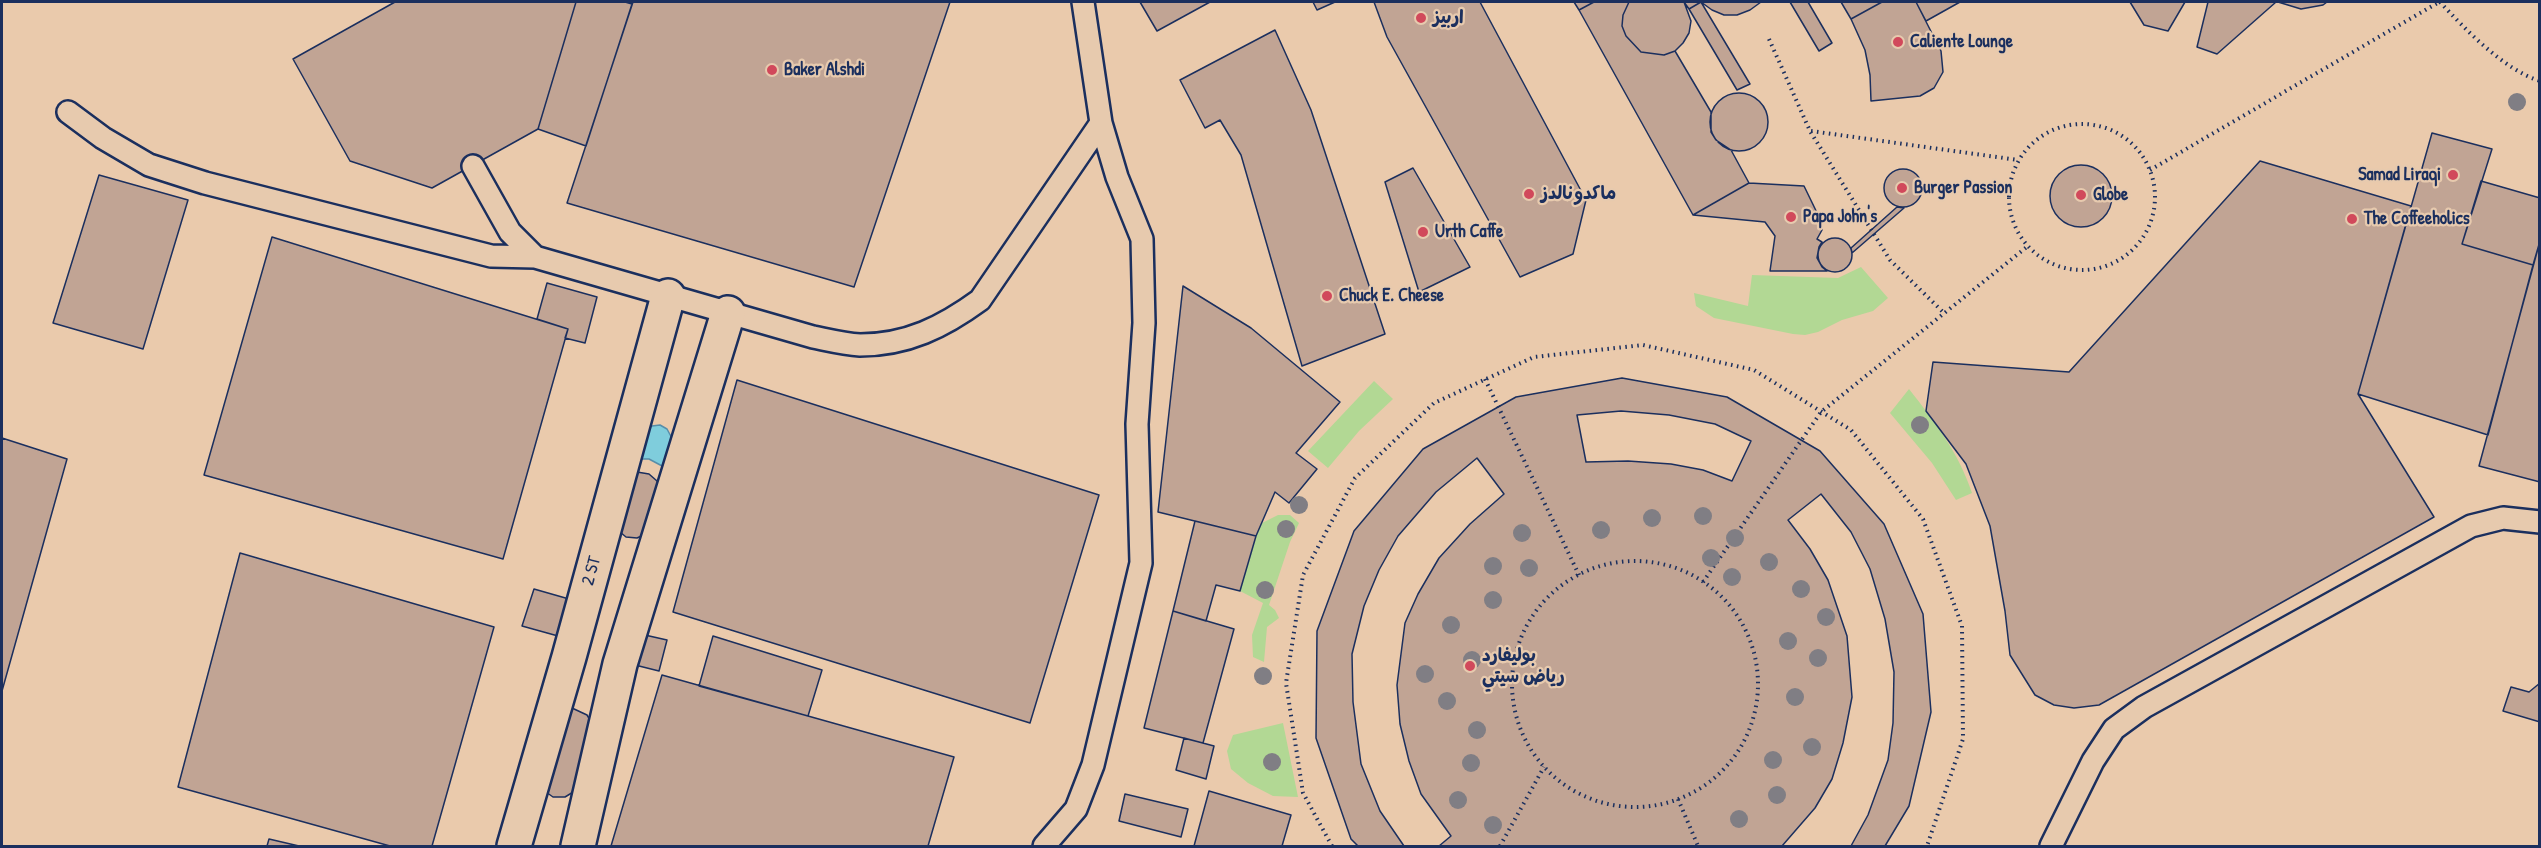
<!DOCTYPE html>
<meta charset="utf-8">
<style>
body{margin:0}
#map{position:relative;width:2541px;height:848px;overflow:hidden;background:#eacaac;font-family:"Patrick Hand",sans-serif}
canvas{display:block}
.frame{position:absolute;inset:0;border:3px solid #1b2f5e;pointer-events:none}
</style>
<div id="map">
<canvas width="2541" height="848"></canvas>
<div class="frame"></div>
</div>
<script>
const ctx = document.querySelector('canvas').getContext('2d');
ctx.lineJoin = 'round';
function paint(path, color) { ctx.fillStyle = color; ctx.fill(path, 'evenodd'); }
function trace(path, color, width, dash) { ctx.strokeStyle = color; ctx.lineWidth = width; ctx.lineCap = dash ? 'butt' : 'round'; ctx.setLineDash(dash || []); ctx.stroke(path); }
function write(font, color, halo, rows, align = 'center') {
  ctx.font = font + ' "Patrick Hand","Playpen Sans Arabic",sans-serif'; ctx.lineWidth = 4.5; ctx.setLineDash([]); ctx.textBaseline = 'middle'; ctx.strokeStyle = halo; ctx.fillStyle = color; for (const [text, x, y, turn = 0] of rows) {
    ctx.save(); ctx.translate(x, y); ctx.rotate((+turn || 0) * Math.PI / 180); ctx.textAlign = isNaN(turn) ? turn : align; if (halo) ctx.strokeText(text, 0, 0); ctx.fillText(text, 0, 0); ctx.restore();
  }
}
paint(new Path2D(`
 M1861,267l27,31 -15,13 -31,9 -24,12 -13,3 -12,-1 -79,-16 -18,-12 -2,-13 54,13 4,-31 86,3z
 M1374,381l19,18 -34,32 -31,37 -20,-17z
 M1909,389c26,33 50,64 63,104l-16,7 -24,-37 -42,-50z
 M1278,515h12l9,8 -9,19 -21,63 6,5 4,8 -12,9 -3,35 -11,-5 -1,-22 11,-32 -23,-12 20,-67z
 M1283,723l15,74 -25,-1 -25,-13 -17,-14 -4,-18 6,-16z`), '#b2d894');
const water = new Path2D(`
 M660,425l7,4 7,13 -10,25 -15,-8h-9l5,-29 7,-4z`);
paint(water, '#7fcddc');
trace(water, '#578eaa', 1.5);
const building = new Path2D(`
 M395,2h181l-38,127 -106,59 -82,-27 -57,-102z
 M576,2h49l7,2 -46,142 -48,-17z
 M633,2h317l-96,285 -287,-84z
 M1140,2h70l-53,29z
 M1313,2h22l-18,8z
 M1374,2h106l106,198 -13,54 -53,23 -133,-240z
 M1574,2h20l-15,8z
 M1594,2h35l-6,13 -1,11 4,10 15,16 23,3 11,-4 36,61v20l5,8 15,10 18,33 -56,32 -114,-205z
 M1629,2h55l7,19 -2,12 -6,10 -8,8 -11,4 -23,-3 -15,-16 -4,-10 1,-11z
 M1684,2h17l-12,7z
 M1701,2h60l-11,8 -13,5h-13l-12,-5z
 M1701,2l49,82 -13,6 -48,-81z
 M1790,2h18l24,41 -13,8z
 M1841,2h41l-31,17z
 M1882,2h34l25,49 2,21 -9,16 -14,8 -49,5 -1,-26 -5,-25 -14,-31z
 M1916,2h44l-34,19z
 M2130,2h55l-17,29 -24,-6z
 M2208,2h68l-59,52 -20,-7z
 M2278,2h49l-4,3 -22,4z
 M1275,30l36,80 74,224 -83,32 -61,-211 -21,-35 -15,8 -25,-48z
 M1710 122a29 29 0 1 1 58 0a29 29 0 1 1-58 0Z
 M2432,133l60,16 -30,95 71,21 -45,170 -130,-41z
 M2260,161l151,45 -53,188 76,123 -335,188 -25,3 -20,-3 -19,-10 -25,-40 -5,-44 -15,-85 -24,-62 -40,-53 7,-49 136,10z
 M2050 196a31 31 0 1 1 62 0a31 31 0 1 1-62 0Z
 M1413,168l57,99 -51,25 -34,-110z
 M1884 188a19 19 0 1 1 38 0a19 19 0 1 1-38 0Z
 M99,175l89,25 -45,149 -90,-26z
 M2481,181l59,17v43l-7,24 -71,-21z
 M1749,183l55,3 17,35 1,9 -5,9 5,3 -3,5 -2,11 5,9 5,4h-57l5,-35 -10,-14 -72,-7z
 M1897,207l7,1 -52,45 -1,-5z
 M272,237l296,92 -65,230 -299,-84z
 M1818 255a17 17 0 1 1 34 0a17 17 0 1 1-34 0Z
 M2540,241v241l-61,-16z
 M547,283l50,14 -12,46 -20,-5 3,-9 -31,-10z
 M1183,286l68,42 89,74 -44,51 21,16 -28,34 -14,-11 -19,44 -98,-24z
 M1622,378l105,19 93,54 64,73 39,90 8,98 -22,94 -24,40h-527l-7,-7 -35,-101 1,-107 37,-100 69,-82 93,-52z
 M737,380l362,115 -69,228 -357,-111z
 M1621,411l48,4 46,9 36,17 -19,40 -29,-11 -32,-6 -43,-3 -42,1 -9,-47z
 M2,438l65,21 -65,232z
 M1477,458l27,36 -34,30 -31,34 -21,36 -13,29 -8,62 3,39 9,37 12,33 30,42 -12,10h-35l-24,-35 -19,-47 -8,-62 -1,-48 12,-48 15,-36 19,-34 38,-44z
 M637,472l12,2 8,7 5,10 -14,42 -11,5 -11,-1 -6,-5 8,-55z
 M1821,494l30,38 19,37 15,50 9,53 -1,51 -5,37 -20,55 -17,31h-69l33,-38 17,-29 11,-36 9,-46 -5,-61 -19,-56 -18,-31 -22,-29z
 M1195,521l61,15 -16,55 -24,-6 -10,36 -33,-10z
 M240,553l254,74 -62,219h-42l-212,-59z
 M534,589l35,10 -11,37 -36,-10z
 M1173,611l61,18 -31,114 -59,-15z
 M636,633l31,7 -8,31 -32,-8z
 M713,636l109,34 -14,46 -109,-30z
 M662,675l292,82 -26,89h-317z
 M2540,683v39l-37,-11 8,-24 18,5z
 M572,708l15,7 6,10 -18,66 -10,6h-12l-7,-5 14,-78z
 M1184,738l30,8 -8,33 -30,-9z
 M1209,791l82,24 -9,31h-88z
 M1125,794l63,15 -7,28 -62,-16z
 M269,839l30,7h-32z`);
paint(building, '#c1a494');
trace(building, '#1b2f5e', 1.5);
const lane = new Path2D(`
 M68,112l35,26 46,27 56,18 286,73 44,1
 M473,166l37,66 25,25 278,80c15,3 31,7 47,8 47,0 83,-18 120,-45l121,-177
 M1044,846l32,-37 17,-44 48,-202 -4,-139 7,-101 -2,-84 -25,-62 -16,-54 -18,-121
 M2051,846l42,-85 21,-32 30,-22 327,-181 32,-8 37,4`);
const street = new Path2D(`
 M514,846l55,-189 99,-361
 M578,846l42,-182 108,-351`);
trace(lane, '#1b2f5e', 26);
trace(street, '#1b2f5e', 38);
trace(new Path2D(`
 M2440,2c25,27 64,68 100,79
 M1769,39l41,92 80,129 54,53
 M2009 197a73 73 0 1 1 146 0a73 73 0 1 1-146 0Z
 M1811,131l207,29
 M2150,170l289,-168
 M1485,379l94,196
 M1512 684a123 123 0 1 1 246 0a123 123 0 1 1-246 0Z
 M1703,582l118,-170 207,-166
 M1678,799l20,47
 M1332,846l-29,-53 -17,-110 17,-108 52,-97 79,-75 100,-46 109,-12 111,25 97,60 72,89 39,107 1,113 -36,107
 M1500,846l44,-79`), '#1b2f5e', 4, [1.5, 4.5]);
trace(lane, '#e7caae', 21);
trace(street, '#e7caae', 33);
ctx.fillStyle = '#807e84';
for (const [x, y] of [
 [2517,102],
 [1920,425],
 [1299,505],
 [1703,516],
 [1652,518],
 [1286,529],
 [1601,530],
 [1522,533],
 [1735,538],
 [1711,558],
 [1769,562],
 [1493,566],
 [1529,568],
 [1732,577],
 [1801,589],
 [1265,590],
 [1493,600],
 [1826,617],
 [1451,625],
 [1788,641],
 [1818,658],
 [1472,660],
 [1425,674],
 [1263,676],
 [1795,697],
 [1447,701],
 [1477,730],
 [1812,747],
 [1773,760],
 [1272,762],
 [1471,763],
 [1777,795],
 [1458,800],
 [1739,819],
 [1493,825]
]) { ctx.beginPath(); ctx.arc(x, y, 9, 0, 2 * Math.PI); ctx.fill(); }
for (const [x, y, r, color] of [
 [1421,18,6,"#d1495b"],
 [1898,42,6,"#d1495b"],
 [772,70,6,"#d1495b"],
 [2453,175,6,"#d1495b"],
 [1902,188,6,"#d1495b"],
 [1529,194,6,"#d1495b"],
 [2081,195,6,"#d1495b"],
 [1791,217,6,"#d1495b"],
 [2352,219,6,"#d1495b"],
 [1423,232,6,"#d1495b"],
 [1327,296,6,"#d1495b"],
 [1470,666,6,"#d1495b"]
]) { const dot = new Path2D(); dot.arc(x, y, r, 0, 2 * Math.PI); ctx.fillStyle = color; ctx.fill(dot); trace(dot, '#e7caae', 2); }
write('bold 18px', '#1b2f5e', '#e7caae', [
 ["اربيز",1433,18],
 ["Caliente Lounge",1910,42],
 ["Baker Alshdi",784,70],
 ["Samad Liraqi",2441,175,"right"],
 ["Burger Passion",1914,188],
 ["ماكدونالدز",1541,194],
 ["Globe",2093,195],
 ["Papa John's",1803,217],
 ["The Coffeeholics",2364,219],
 ["Urth Caffe",1435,232],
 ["Chuck E. Cheese",1339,296],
 ["بوليفارد",1482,656],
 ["رياض سيتي",1482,677]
], 'left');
write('18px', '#1b2f5e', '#e7caae', [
 ["2 ST",592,571,-75]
]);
</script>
